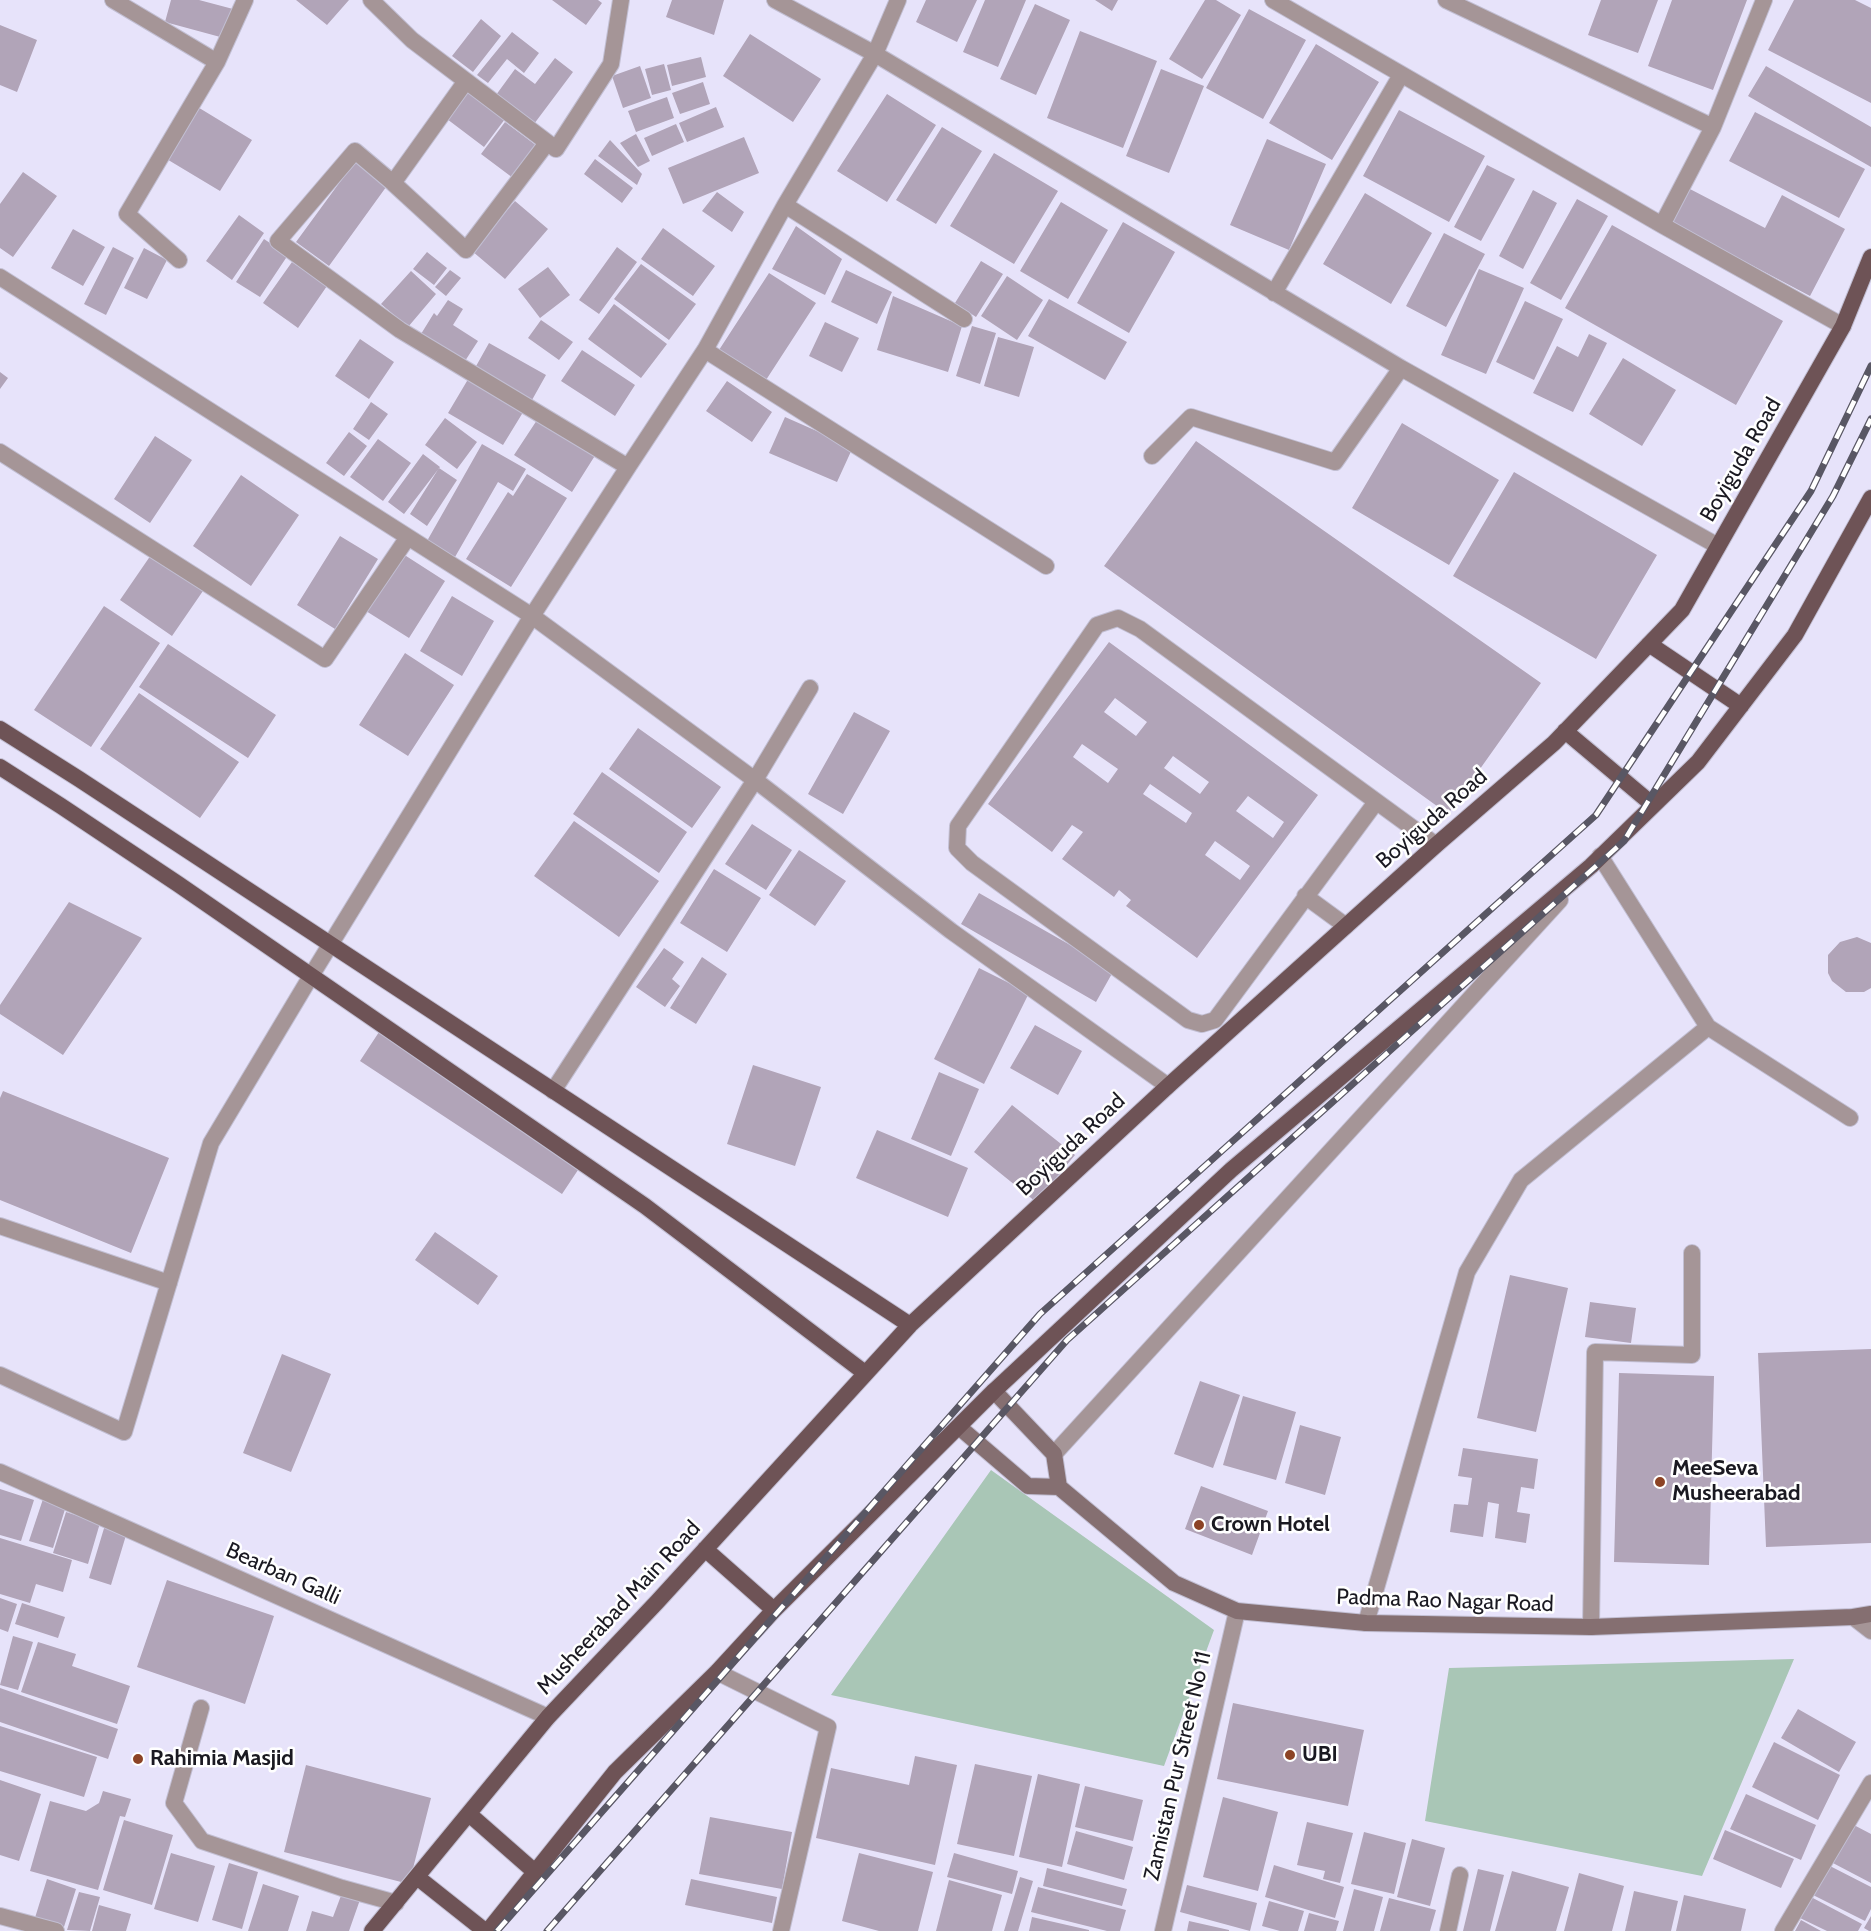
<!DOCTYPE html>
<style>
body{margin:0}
canvas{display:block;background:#e7e3fa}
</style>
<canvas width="1871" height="1931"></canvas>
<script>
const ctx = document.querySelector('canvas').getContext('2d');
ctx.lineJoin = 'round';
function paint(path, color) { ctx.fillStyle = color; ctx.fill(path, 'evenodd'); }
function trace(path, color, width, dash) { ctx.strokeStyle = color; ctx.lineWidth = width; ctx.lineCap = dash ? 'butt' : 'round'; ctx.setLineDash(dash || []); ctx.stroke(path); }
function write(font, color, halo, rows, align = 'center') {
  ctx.font = font + ' Cabin,sans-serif'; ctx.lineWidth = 5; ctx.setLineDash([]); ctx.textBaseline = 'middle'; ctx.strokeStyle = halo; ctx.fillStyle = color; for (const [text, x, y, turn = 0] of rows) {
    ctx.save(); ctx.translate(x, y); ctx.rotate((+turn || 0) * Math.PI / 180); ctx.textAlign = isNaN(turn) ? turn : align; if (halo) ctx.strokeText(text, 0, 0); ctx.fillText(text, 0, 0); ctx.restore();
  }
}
paint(new Path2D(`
 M991,1470l223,160 -50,136 -333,-71z
 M1794,1659l-92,217 -277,-55 24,-153z`), '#a9c6b6');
paint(new Path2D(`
 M171,0h28l34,9 -9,29 -59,-16z
 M296,0h53l-22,25z
 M552,0h46l4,3 -16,22z
 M672,0h52l-10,35 -48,-18z
 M926,0h51l-20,42 -41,-20z
 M985,0h41l-28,67 -35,-15z
 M1095,0h23l-6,11z
 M1205,0h11l25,15 -39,64 -33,-20z
 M1601,0h57l-20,53 -50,-18z
 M1672,0h75l-34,90 -65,-24z
 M1794,0h61l16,8v95l-103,-53z
 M1035,4l35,16 -34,75 -36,-16z
 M1249,9l57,31 -43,79 -57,-31z
 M481,19l20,17 -28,36 -21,-16z
 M0,25l37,15 -20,52 -17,-7z
 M1080,31l77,30 -34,87 -76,-30z
 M512,32l27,21 -15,20 -17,-14 -19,24 -11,-8z
 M750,34l71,45 -28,43 -70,-46z
 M1316,44l63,38 -47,78 -63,-37z
 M701,57l5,20 -34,9 -5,-21z
 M555,58l18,14 -39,52 -38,-29 19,-26 20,15z
 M664,64l7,26 -19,5 -7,-26z
 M640,66l11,32 -28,10 -11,-32z
 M1766,66l105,61v40l-123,-71z
 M1161,69l43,17 -35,87 -43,-17z
 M703,82l7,22 -30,10 -8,-21z
 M468,91l37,28 -21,28 -37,-28z
 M887,94l49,31 -49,77 -50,-31z
 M667,97l7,21 -38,14 -8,-21z
 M196,106l56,34 -32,51 -55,-33z
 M716,107l8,20 -37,15 -8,-19z
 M1399,110l86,46 -36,66 -86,-46z
 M1755,112l110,57 -26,49 -110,-57z
 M505,122l32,24 -24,32 -32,-24z
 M676,124l8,18 -32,14 -8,-18z
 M942,127l40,24 -46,73 -40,-24z
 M636,134l14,27 -12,6 -18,-24z
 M744,137l15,36 -76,31 -15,-36z
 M1267,139l59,25 -37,86 -59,-25z
 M610,140l32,34 -5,11 -39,-29z
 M994,153l64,38 -44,73 -64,-38z
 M595,159l38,29 -11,15 -38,-29z
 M356,160l33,23 -60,83 -33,-24z
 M1487,165l28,14 -34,62 -27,-14z
 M23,172l34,24 -44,61 -13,-9v-44z
 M1688,188l77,40 17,-33 63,34 -35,67 -140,-74z
 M1533,190l24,13 -34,66 -24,-13z
 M717,192l27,20 -12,20 -30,-21z
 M1365,193l67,40 -41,71 -68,-40z
 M1577,199l31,17 -47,84 -31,-17z
 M515,201l33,28 -43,50 -33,-28z
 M1061,202l47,28 -40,69 -48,-28z
 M239,215l25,18 -32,47 -26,-19z
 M1123,222l52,30 -46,81 -52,-30z
 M1612,225l171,96 -47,84 -171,-97z
 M796,226l46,33 -17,36 -53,-26z
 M663,228l52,38 -22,30 -52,-37z
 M73,229l32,18 -22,39 -32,-18z
 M1444,233l41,21 -39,73 -40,-21z
 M264,239l24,16 -28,42 -24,-15z
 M113,247l21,11 -28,57 -22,-11z
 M617,247l20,15 -38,52 -20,-14z
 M144,248l23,12 -20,39 -23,-11z
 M427,252l20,16 -13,17 -21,-16z
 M981,261l22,13 -27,43 -21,-14z
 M292,262l35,24 -29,42 -35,-25z
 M641,264l55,40 -27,36 -55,-41z
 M548,267l22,28 -30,23 -22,-29z
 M1479,269l45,19 -38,86 -45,-19z
 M450,270l11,8 -15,18 -11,-9z
 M846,270l46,22 -15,32 -46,-22z
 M411,271l25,23 -28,33 -27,-23z
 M769,273l47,30 -50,77 -47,-30z
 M1007,276l36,24 -26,40 -36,-24z
 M893,296l69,30 -14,46 -71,-22z
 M1049,299l78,43 -22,38 -77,-44z
 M448,300l15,9 -10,16 25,16 -13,20 -44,-27 13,-21 3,3z
 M1525,301l38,18 -29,61 -38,-18z
 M614,304l53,40 -26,34 -53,-39z
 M541,320l32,22 -14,18 -31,-22z
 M825,322l34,16 -17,34 -33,-16z
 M972,326l24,7 -16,51 -24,-8z
 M1589,334l18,9 -34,69 -40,-19 24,-47 21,11z
 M998,337l36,10 -15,50 -35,-11z
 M360,339l34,23 -25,37 -34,-23z
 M489,343l57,32 -14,25 -57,-32z
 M582,350l53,35 -20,31 -54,-35z
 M1623,358l53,32 -34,56 -53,-32z
 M0,372l8,6 -8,11z
 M470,376l55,33 -22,36 -55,-32z
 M727,381l45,31 -20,30 -46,-31z
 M371,402l17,12 -19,26 -16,-11z
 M539,417l57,37 -24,38 -58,-37z
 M785,417l68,30 -16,35 -68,-29z
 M445,418l32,24 -20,27 -32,-24z
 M1402,423l97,57 -50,85 -97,-57z
 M349,432l18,14 -23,30 -18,-13z
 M155,436l37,24 -42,63 -36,-24z
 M378,439l33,24 -28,38 -33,-24z
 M1196,441l345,242 -93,131 -344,-248z
 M482,444l44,25 -13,22 -15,-9 -43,75 -28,-16z
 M423,454l17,13 -36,47 -16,-12z
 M439,468l18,12 -30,46 -17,-12z
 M1514,472l143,83 -61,104 -143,-83z
 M527,474l40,24 -56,89 -45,-28 42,-67 5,4z
 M241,475l58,40 -48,71 -58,-40z
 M340,536l38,23 -43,70 -38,-24z
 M153,552l52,36 -33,48 -52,-36z
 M403,554l42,27 -36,57 -43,-27z
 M452,596l42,25 -32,55 -42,-25z
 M104,606l56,37 -69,104 -57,-37z
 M1109,642l209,153 -121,163 -71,-52 5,-6 -12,-10 -5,7 -52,-38 21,-27 -11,-7 -20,27 -64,-48zM1115,698l32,24 -11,14 -32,-24zM1082,744l36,25 -10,14 -35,-26zM1173,756l36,26 -9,12 -36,-26zM1150,784l42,29 -6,10 -43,-29zM1248,796l36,26 -11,16 -37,-27zM1215,841l35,25 -10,14 -35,-25z
 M168,644l108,71 -28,43 -109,-71z
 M405,653l49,32 -46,71 -49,-31z
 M139,693l100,69 -39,56 -100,-69z
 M854,712l36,19 -47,83 -35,-20z
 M638,728l83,59 -29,41 -83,-59z
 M602,772l85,60 -28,41 -86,-59z
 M574,821l85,60 -40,56 -85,-61z
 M752,824l40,26 -26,40 -41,-26z
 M799,850l47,31 -31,45 -46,-31z
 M714,869l47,29 -34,54 -47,-29z
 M979,893l135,77 -18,32 -135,-78z
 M69,902l73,36 -79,117 -63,-41v-9z
 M1857,937l14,6v45l-7,4h-18l-14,-11 -4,-8v-18l12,-13z
 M664,948l20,14 -12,17 8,7 -15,21 -29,-20z
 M702,957l25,17 -31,50 -26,-16z
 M979,968l50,25 -45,91 -50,-25z
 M1035,1025l47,26 -24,44 -48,-27z
 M379,1032l203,132 -20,30 -202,-133z
 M753,1065l68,22 -26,79 -68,-22z
 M939,1072l40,17 -28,67 -40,-17z
 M3,1091l166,67 -38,95 -131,-53v-102z
 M1012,1105l63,50 -39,47 -62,-50z
 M877,1130l91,38 -20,49 -92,-39z
 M435,1232l63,44 -20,29 -63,-45z
 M1510,1275l58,13 -32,144 -59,-14z
 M1590,1302l46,6 -5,35 -46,-6z
 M1871,1349v194l-105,4 -8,-194z
 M282,1354l49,20 -40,98 -48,-19z
 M1619,1373l95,3 -5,189 -95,-3z
 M1200,1381l40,14 -27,73 -39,-14z
 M1243,1396l53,16 -20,68 -53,-15z
 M1300,1425l41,12 -16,58 -40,-12z
 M1463,1448l75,11 -4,30 -13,-2 -4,25 13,2 -4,29 -31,-5 4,-34 -11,-2 -5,35 -33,-5 4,-28 14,1 4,-27 -14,-2z
 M1201,1486l67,25 -16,44 -67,-26z
 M0,1489l34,11 -13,41 -21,-6z
 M43,1499l23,7 -13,42 -24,-7z
 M66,1512l34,11 -12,41 -35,-11z
 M105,1525l22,7 -16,53 -22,-7z
 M0,1538l72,22 -9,32 -27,-8 -6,19 -30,-9z
 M167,1580l107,36 -29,88 -108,-37z
 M0,1598l17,6 -9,28 -8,-3z
 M22,1603l43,14 -7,21 -43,-14z
 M13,1636l20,6 -15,48 -18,-5z
 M38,1642l38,12 -4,12 58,20 -13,38 -96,-32z
 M0,1688l118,41 -10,30 -108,-37z
 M1233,1703l131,27 -16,76 -131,-27z
 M1798,1709l58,33 -17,30 -58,-34z
 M0,1726l97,31 -13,40 -84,-26z
 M1774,1742l66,33 -22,45 -66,-33z
 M915,1756l42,9 -22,100 -119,-27 15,-70 78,17z
 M975,1764l57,12 -18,80 -57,-12z
 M306,1765l125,33 -22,86 -125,-32z
 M1038,1774l42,10 -18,83 -43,-10z
 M0,1780l41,14 -22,67 -19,-6z
 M1085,1786l58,14 -10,41 -58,-14z
 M103,1791l28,8 -6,18 -5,-1 -22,74 -68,-19 20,-70 36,10 13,-8z
 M1746,1794l70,31 -15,35 -71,-31z
 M1223,1797l55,15 -20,79 -55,-14z
 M710,1817l82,15 -10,57 -83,-15z
 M124,1820l49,15 -21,70 -49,-15z
 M1307,1822l46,11 -13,50 -17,-4 2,-8 -28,-6z
 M1852,1824l19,10v49l-40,-21z
 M1725,1830l69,29 -13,29 -68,-29z
 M1076,1831l57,16 -9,33 -57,-16z
 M1364,1832l42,11 -12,51 -43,-10z
 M1412,1839l33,9 -15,58 -33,-9z
 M171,1853l44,13 -17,56 -44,-13z
 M859,1853l74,19 -15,59h-39l-37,-10z
 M954,1853l64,18 -6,23 -65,-17z
 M229,1863l29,9 -16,57 -30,-9z
 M1274,1865l70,22 -9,31 -70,-21z
 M1828,1865l43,22v22l-6,12 -52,-26z
 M1047,1868l80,21 -5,17 -79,-20z
 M1478,1869l26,6 -14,56h-27z
 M1512,1871l57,16 -13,44h-61z
 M1579,1873l45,13 -12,45h-48z
 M1020,1877l13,4 -15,50h-14z
 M47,1879l29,10 -13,41 -29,-9z
 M691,1879l86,18 -5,26 -87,-18z
 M949,1880l53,15 -10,36h-56z
 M263,1884l36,12 -11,35h-40z
 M1187,1885l70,18 -7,28 -70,-19z
 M1038,1887l88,23 -6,21h-13l-76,-19z
 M1354,1889l29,8 -9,34h-31z
 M1634,1891l44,10 -7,30h-46z
 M79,1892l21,5 -10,34 -23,-1z
 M342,1893l20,1 -13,37h-43l6,-20 21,6z
 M1684,1895l62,14 -5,22h-65z
 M1811,1897l51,27 -4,7h-31l-27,-13z
 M1389,1898l47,12 -6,21h-50z
 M1269,1901l35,10 -6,20h-18l-18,-5z
 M99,1905l32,9 -5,17h-34z
 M1309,1913l30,8 -3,10h-32z
 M1871,1916v15h-2l-5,-3z
 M1032,1917l57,13v1h-60z
 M1801,1920l20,11h-26z
 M1189,1921l40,9v1h-42z`), '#b1a4b8');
const minor = new Path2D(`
 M113,0l104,62
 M371,0l41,40 144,109 55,-85 10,-64
 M775,0l100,54 526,314 317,178
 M1273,0l389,225 181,101
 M1446,0l267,127
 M547,143l-81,107 -73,-67 -38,-32 -77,90 122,89 228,137
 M393,183l73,-102
 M785,205l179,114
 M1662,225l51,-98 51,-127
 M179,260l-52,-46 90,-152 28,-62
 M0,277l532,339 223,164 196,151 217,155
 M1274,293l127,-218
 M705,350l341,216
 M0,452l325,207 83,-122
 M1152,456l39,-39 144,45 66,-94
 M1376,802l-161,218 -13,4 -14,-4 -216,-157 -15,-15 1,-22 139,-201 21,-7 22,11 296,216
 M1600,856l108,171 142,91
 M1305,896l41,30
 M553,1091l202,-311 55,-92
 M0,1226l169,57
 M0,1375l124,57 87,-289 100,-167 221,-360 96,-149 77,-117 80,-145 90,-151 23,-54
 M1054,1454l506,-554
 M0,1472l548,245
 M1366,1623l101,-351 54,-92 187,-153
 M1591,1627l4,-275 97,3v-102
 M717,1672l111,55 -47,204
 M201,1708l-27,95 28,38 140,47 54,15
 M0,1916l56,15
 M1448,1931l12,-56
 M1783,1931l88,-148`);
const tertiary = new Path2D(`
 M1853,1617l18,14
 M1163,1931l74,-320`);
const secondary = new Path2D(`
 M994,1391l60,63 5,33
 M959,1427l69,59 31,1
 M1059,1487l115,96 63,28 129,12 225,4 262,-10 18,-3`);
const primary = new Path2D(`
 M1649,644l92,62
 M0,729l79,50 831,546
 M1565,731l88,74
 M0,767l61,39 117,78 467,322 220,167
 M705,1549l69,61
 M469,1814l66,58
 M417,1877l68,54
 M372,1931l176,-214 109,-115 253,-277 258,-239 268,-241 118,-102 128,-133 161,-284 28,-69
 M488,1931l127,-159 102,-100 57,-62 220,-219 237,-221 360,-304 107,-104 97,-127 76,-137`);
trace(minor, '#c2bfd3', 18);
trace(tertiary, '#c2bfd3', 18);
trace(secondary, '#c2bfd3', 18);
trace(primary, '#c2bfd3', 18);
trace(minor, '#a59597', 16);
trace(tertiary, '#a59597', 16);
trace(secondary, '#856f71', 16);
trace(primary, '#6e5356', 16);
const rail = new Path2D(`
 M497,1931l543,-617 556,-499 215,-324 60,-125
 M547,1931l520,-591 557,-499 209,-345 38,-77`);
trace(rail, '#595764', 7);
trace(rail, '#fff', 4.5, [14]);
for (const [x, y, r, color] of [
 [1660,1482,6,"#8c4325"],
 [1199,1525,6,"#8c4325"],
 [1290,1755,6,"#8c4325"],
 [138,1759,6,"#8c4325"]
]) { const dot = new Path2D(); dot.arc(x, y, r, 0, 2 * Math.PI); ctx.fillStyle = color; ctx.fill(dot); trace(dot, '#fff', 2); }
write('22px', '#1a1921', '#fff', [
 ["Boyiguda Road",1741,460,-60],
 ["Boyiguda Road",1432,819,-41],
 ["Boyiguda Road",1071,1145,-43],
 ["Bearban Galli",283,1574,24],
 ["Padma Rao Nagar Road",1445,1601,2],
 ["Musheerabad Main Road",619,1608,-47],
 ["Zamistan Pur Street No 11",1178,1766,-77]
]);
write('bold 22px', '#1a1921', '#fff', [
 ["MeeSeva",1672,1469],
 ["Musheerabad",1672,1494],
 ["Crown Hotel",1211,1525],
 ["UBI",1302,1755],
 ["Rahimia Masjid",150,1759]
], 'left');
</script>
